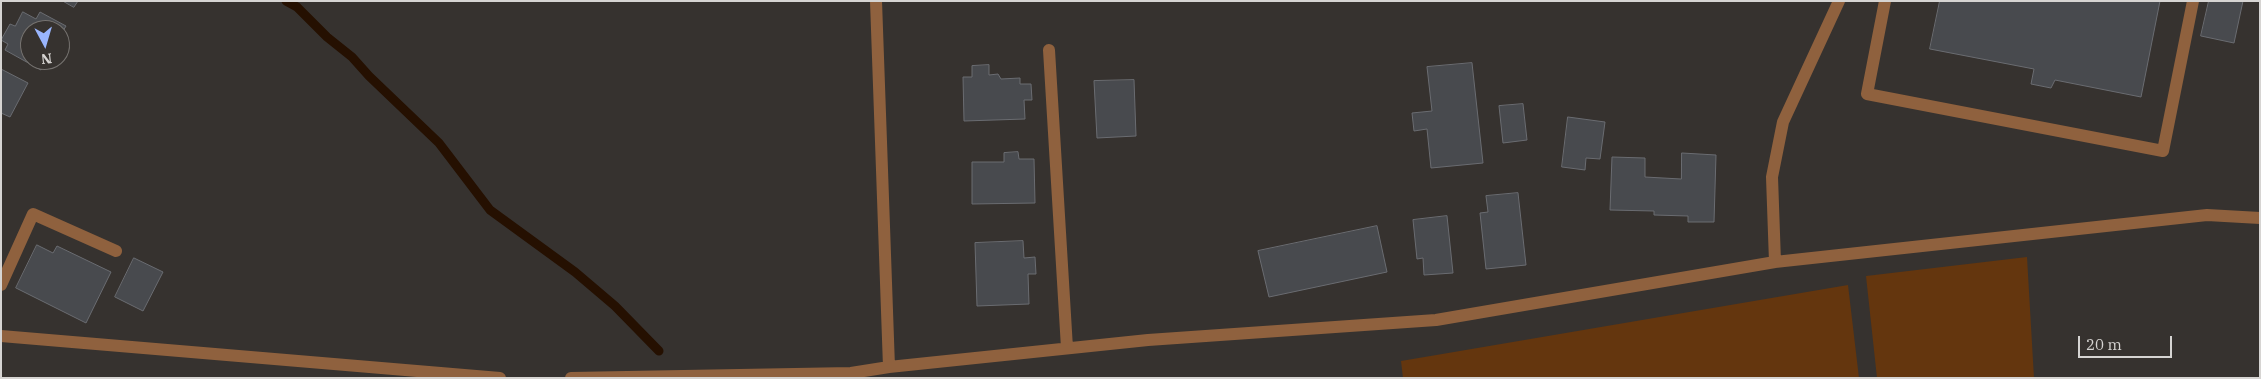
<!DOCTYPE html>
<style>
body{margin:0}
#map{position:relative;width:2261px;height:379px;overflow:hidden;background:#36322f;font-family:"IBM Plex Serif",serif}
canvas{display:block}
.frame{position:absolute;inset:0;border:2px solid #d6d4d2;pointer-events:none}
.north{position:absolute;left:20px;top:20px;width:50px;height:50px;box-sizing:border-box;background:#36322f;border:1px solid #767370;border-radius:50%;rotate:174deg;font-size:14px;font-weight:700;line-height:20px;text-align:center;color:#d6d4d2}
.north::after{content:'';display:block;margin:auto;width:18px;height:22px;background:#99b5fd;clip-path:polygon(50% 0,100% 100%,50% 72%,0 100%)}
.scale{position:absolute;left:2078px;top:336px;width:94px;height:22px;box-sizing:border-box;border:2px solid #d6d4d2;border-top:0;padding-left:6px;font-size:15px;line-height:18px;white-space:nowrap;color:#d6d4d2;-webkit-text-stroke:4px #36322f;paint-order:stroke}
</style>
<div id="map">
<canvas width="2261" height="379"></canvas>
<div class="frame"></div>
<div class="north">N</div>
<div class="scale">20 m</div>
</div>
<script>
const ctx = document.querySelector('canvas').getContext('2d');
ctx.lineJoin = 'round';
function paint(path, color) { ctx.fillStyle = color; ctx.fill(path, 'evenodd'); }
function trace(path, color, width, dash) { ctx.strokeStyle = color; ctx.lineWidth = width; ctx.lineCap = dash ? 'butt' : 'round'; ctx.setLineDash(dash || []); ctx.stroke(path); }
paint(new Path2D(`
 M2027,257l7,121h-157l-11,-102z
 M1848,285l11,93h-456l-2,-17z`), '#64360e');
trace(new Path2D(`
 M286,1l11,6 30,30 25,20 17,19 70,67 51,67 85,62 40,34 44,45`), '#251001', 9);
const building = new Path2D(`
 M63,1h15l-4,6z
 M1940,1h220l-19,96 -86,-17 -4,8 -20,-4 3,-15 -104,-20z
 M2209,1h34l-9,42 -33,-7z
 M23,12l13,7 4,-7 26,14 -6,10v-6h-30v30h17l-6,10 -36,-20 3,-6 -7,-4 9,-16 5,2z
 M1472,63l11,100 -52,5 -4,-39 -13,2 -2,-18 20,-2 -5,-44z
 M989,65v10l9,-1 3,5 19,-1v6h11l1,16h-8l1,19 -61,2 -1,-44h9v-11z
 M1,69l27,14 -18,34 -9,-4z
 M1134,80l2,56 -39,2 -3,-57z
 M1523,104l4,36 -24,3 -4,-37z
 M1568,117l37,5 -5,37 -14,-1 -1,12 -23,-3z
 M1018,152l1,7h15l1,44 -63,1v-42h32v-9z
 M1682,153l34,2 -2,67h-26v-6l-34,-1v-4l-44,-1 2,-53 33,1v19l36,2z
 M1518,193l8,72 -40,4 -6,-56 8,-1 -2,-16z
 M1447,216l6,57 -29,2 -1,-17 -6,1 -4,-39z
 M1377,226l10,46 -118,25 -11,-46z
 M1023,241l1,17 11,-1 1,17h-8l1,30 -52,2 -2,-63z
 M37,245l16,8 4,-7 54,26 -25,51 -70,-35z
 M134,258l29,14 -20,39 -28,-14z`);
paint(building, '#484a4e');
trace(building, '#6a6c71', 1);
trace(new Path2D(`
 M876,1l13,366
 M1885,1l-18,93 296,57 30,-150
 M1049,50l18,298
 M1775,262l-3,-85 11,-55 56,-121
 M1,285l32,-71 83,37
 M1,336l499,42
 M571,378l280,-5 38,-6 259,-27 288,-20 339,-58 432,-47 53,3`), '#8f613e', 12);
</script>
